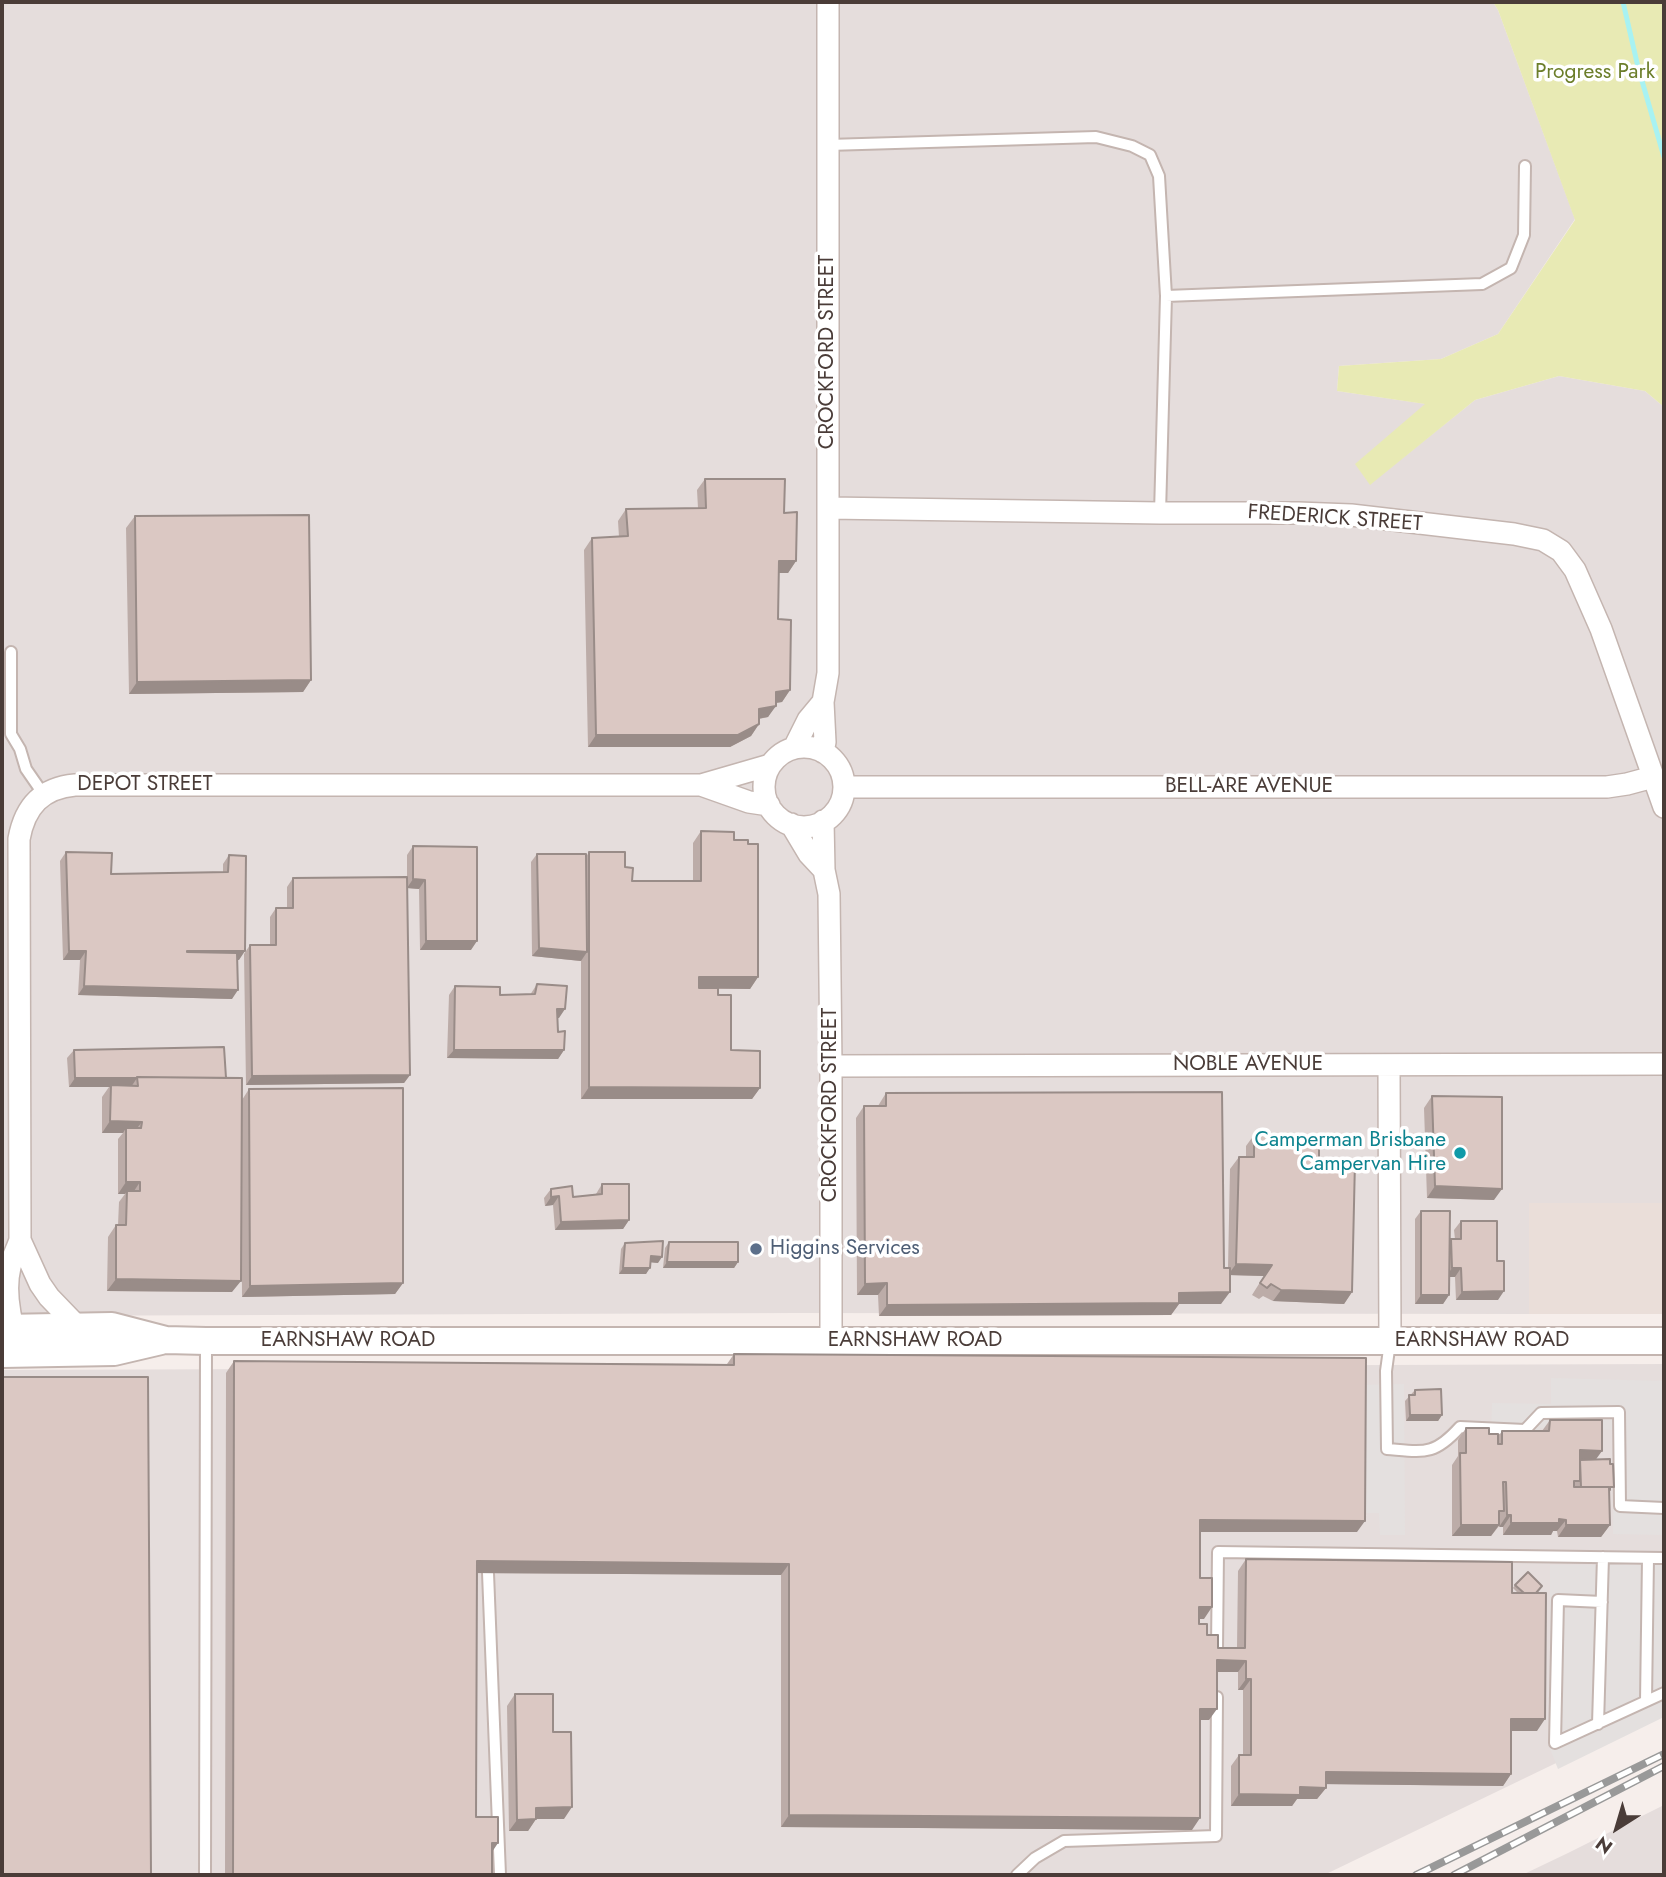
<!DOCTYPE html>
<style>
body{margin:0}
#map{position:relative;width:1666px;height:1877px;overflow:hidden;background:#f6eeeb;font-family:Jost,sans-serif}
canvas{display:block}
.frame{position:absolute;inset:0;border:4px solid #4a3c38;pointer-events:none}
.north{position:absolute;left:1582px;top:1793px;width:70px;height:70px;-webkit-text-stroke:5px #fff;paint-order:stroke;rotate:217deg;font-size:19px;font-weight:700;line-height:28px;text-align:center;color:#4a3c38}
.north::after{content:'';display:block;margin:auto;width:24px;height:32px;background:#4a3c38;clip-path:polygon(50% 0,100% 100%,50% 72%,0 100%)}
</style>
<div id="map">
<canvas width="1666" height="1877"></canvas>
<div class="frame"></div>
<div class="north">N</div>
</div>
<script>
const ctx = document.querySelector('canvas').getContext('2d');
ctx.lineJoin = 'round';
function paint(path, color) { ctx.fillStyle = color; ctx.fill(path, 'evenodd'); }
function trace(path, color, width, dash) { ctx.strokeStyle = color; ctx.lineWidth = width; ctx.lineCap = dash ? 'butt' : 'round'; ctx.setLineDash(dash || []); ctx.stroke(path); }
function write(font, color, halo, rows, align = 'center') {
  ctx.font = font + ' Jost,sans-serif'; ctx.lineWidth = 7; ctx.setLineDash([]); ctx.textBaseline = 'middle'; ctx.strokeStyle = halo; ctx.fillStyle = color; for (const [text, x, y, turn = 0] of rows) {
    ctx.save(); ctx.translate(x, y); ctx.rotate((+turn || 0) * Math.PI / 180); ctx.textAlign = isNaN(turn) ? turn : align; if (halo) ctx.strokeText(text, 0, 0); ctx.fillText(text, 0, 0); ctx.restore();
  }
}
paint(new Path2D(`
 M1529,1203h135v111h-135z`), '#eaded9');
paint(new Path2D(`
 M2,2h1491l5,8 77,209 -77,115 -57,25 -102,7 -2,25 89,13 -70,60 14,20 105,-84 84,-24 86,15 19,16v796h-135v111l-734,-1 -793,3z
 M1664,1364v347l-340,164h-1322v-505z
 M1664,1805v70h-142l46,-22z`), '#e5dddc');
paint(new Path2D(`
 M1493,2h171v405l-19,-16 -86,-15 -84,24 -105,85 -15,-21 70,-60 -88,-13 2,-25 102,-7 57,-25 77,-114 -77,-210z`), '#e8eab4');
paint(new Path2D(`
 M1551,1378l113,3v154l-51,-1 1,-104 -74,-2 -1,11 -48,-1 1,-35 59,1z
 M1404,1384l1,151h-25l-1,-22h-19l-1,-128z
 M1550,1565h114v152l-106,52 -8,-20z`), '#e4e0df');
trace(new Path2D(`
 M1623,2l15,65 26,90`), '#a8f2f2', 5);
const service = new Path2D(`
 M828,145l268,-8 36,9 18,9 9,21 7,120 -6,217
 M1166,296l316,-12 29,-16 13,-33 1,-69
 M11,652v82l9,15 6,20 18,26
 M1390,1342l-4,29 1,78c37,3 47,7 73,-22l65,3 16,-17 78,-1 1,94 44,2
 M488,1573l12,302
 M1602,1602l-44,-2 -3,143 109,-50
 M1217,1649l1,-97 446,6
 M1646,1701l2,-143
 M1598,1724l5,-167
 M205,1875l1,-532
 M1017,1875l18,-17 29,-17 152,-5 1,-139`);
const minor = new Path2D(`
 M829,508l331,5h138l53,2 163,19 29,6 18,11 14,19 26,59 63,178
 M764 787a40 40 0 1 1 80 0a40 40 0 1 1-80 0Z
 M794,748l14,-28 15,-18
 M823,752l2,-10 -2,-40 5,-29v-671
 M701,785l48,17 20,3
 M844,787h763l20,-3 26,-7
 M823,821l1,49 5,24 2,172v275
 M791,824l18,30 15,16
 M1389,1065l1,277
 M831,1066l833,-2
 M20,1240l20,44 9,13 27,28
 M17,1342c-7,-23 -13,-51 -7,-75 2,-9 7,-18 10,-27l-1,-401c6,-33 23,-51 56,-54h626l69,-20`);
const tertiary = new Path2D(`
 M2,1328l110,-2 54,14 40,1h1458
 M2,1354l112,-2 47,-11`);
trace(service, '#c4b5b0', 14);
trace(minor, '#c4b5b0', 24);
trace(tertiary, '#c4b5b0', 30);
trace(service, '#fff', 10);
trace(minor, '#fff', 21);
trace(tertiary, '#fff', 26);
const rail = new Path2D(`
 M1416,1875l248,-121
 M1454,1875l210,-109`);
trace(rail, '#999', 8);
trace(rail, '#fff', 5, [16]);
paint(new Path2D(`
 M705,479l79,34 12,48 -8,12h-9l-1,46 12,71 -8,12 -6,1 -8,14 -9,2v5l-8,12 -21,11h-142l-4,-197 8,-12 27,-1 -1,-16 8,-12 72,-1 -1,-18z
 M135,516l176,164 -8,12 -174,2 -3,-166z
 M701,831l33,9 24,137 -8,12h-32v6l13,55 29,38 -8,11h-171v-138l-49,-5 -1,-94 6,-8 49,3 3,-5 36,15 7,14h61v-38z
 M413,846l58,104h-51l-1,-61 -12,-1v-33z
 M66,852l45,22 112,-2v-8l6,-9 10,105h-2l-5,39 -154,-4 2,-35h-17l-3,-99z
 M293,878l117,197 -6,8 -158,2 -2,-131 6,-9h20v-28l6,-9h11v-21z
 M537,984l22,34h-2l1,14 6,18 -6,9 -111,-1 2,-63 6,-9 45,9h30z
 M74,1050l152,28 16,22 7,-11 154,194 -8,11 -153,3 -1,-173 -9,168 -125,-1 1,-54 8,-12h2l1,-23 6,-8h-7v-55l5,-6h-21v-36l7,-10h-40l-2,-29z
 M886,1093l338,175h4l2,-99 9,-12h7v-11l8,-11 65,26 33,131 -8,12 -71,-3 -10,-5 -4,3 -7,-4 12,-19 -34,-1 -9,29h-42l-8,11 -292,1 -1,-21h-21l-1,-177 8,-12h14z
 M1432,1096l62,104 -67,-2 -3,-90z
 M602,1184l27,36 -6,9 -68,1 -2,-25 -8,1 -1,-8 7,-9 22,8 23,-3z
 M1421,1211l29,31 1,-3h4l-1,-9 7,-9 37,79h-42l-1,-23h-6v18l-6,9h-28v-85z
 M669,1242l69,20 -4,6h-71l2,-20z
 M625,1243l33,20 -7,-1 -5,12h-27l2,-25z
 M734,1354l623,178h-157v46l4,41h-5v5l19,24h19l1,-77 8,-12 272,34 -5,-5 2,-3 21,8 1,138h-26v43l-8,12 -177,-2v4l-9,11h-20l-5,7h-61v-40l8,-11h4v-65h-5v-18h-21l-8,48h-9l-8,110 -411,-3v-252l-304,-2 -1,244 16,34v24h-267l1,-502 8,-12 493,3z
 M1415,1390l27,25 -4,6h-32l-1,-20z
 M1550,1420l46,40 13,32 1,33 -9,12h-43l-1,-6h-4l-2,4h-48v-8l-4,-1 -8,10h-39v-71l6,-9v-16l8,-12 32,9 4,-6h40z
 M515,1694l49,125h-28l-8,12h-19l-2,-125z`), '#bcaca8');
paint(new Path2D(`
 M779,561h17l-8,12h-17z
 M311,680l-8,12 -174,2 8,-12z
 M790,690l-8,12 -14,2 8,-12z
 M776,706l-8,11 -17,3 8,-11z
 M759,724l-8,12 -21,11h-142l8,-12z
 M413,879l12,1 -6,9 -12,-1z
 M426,941h51l-6,9h-51z
 M539,948l48,4 -6,9 -49,-5z
 M69,951h17l-6,9h-17z
 M187,951h58l-6,9h-58z
 M699,977h59l-8,12 -59,-1z
 M84,986l154,4 -6,9 -154,-4z
 M557,1009h8l-6,9h-8z
 M454,1050h110l-6,9 -111,-1z
 M410,1075l-6,8 -158,2 6,-9z
 M75,1078h62l-6,9h-62z
 M589,1087l171,1 -8,11h-171z
 M110,1121l32,1 -9,11 -7,-5 -3,5h-21z
 M126,1182h14l-8,12 -5,-3 -2,3h-7z
 M1435,1186l67,3 -8,11 -67,-2z
 M559,1196l-6,9 -8,1 6,-9z
 M629,1220l-6,9 -68,1 6,-8z
 M651,1256l11,1 -4,6 -11,-1z
 M667,1262h71l-4,6h-71z
 M1236,1264l36,1 -8,11 -36,-1z
 M623,1268h27l-4,6h-27z
 M1452,1268h9l-6,9h-9z
 M116,1279l125,2 -9,11 -125,-1z
 M403,1283l-8,11 -153,3 8,-11z
 M887,1283l-9,12h-21l8,-11z
 M1281,1290l71,2 -8,12 -71,-3z
 M1504,1291l-6,9h-42l6,-8z
 M1230,1292l-9,12h-42l-8,11 -292,1 8,-11 292,-12z
 M1421,1295h28l-6,9h-28z
 M1410,1415h32l-4,6h-32z
 M1580,1450l22,1 -8,11h-15z
 M1507,1515h4l-8,12h-4z
 M1559,1519l7,1 -9,11h-4l-2,4h-48l8,-12z
 M1200,1520l165,1 -8,11h-165z
 M1461,1525h38l-8,11h-39z
 M1566,1525h44l-9,12h-43z
 M477,1561l312,3 -8,11 -313,-2z
 M1199,1607h13l-8,12h-13z
 M1217,1660l29,1 -8,11h-29z
 M1246,1679h5l-8,11h-5z
 M1200,1709h17l-8,11h-17z
 M1511,1719h34l-8,12h-34z
 M1326,1772l185,2 -8,12 -186,-2z
 M1300,1787l26,1 -9,11h-20l-5,7h-61l8,-12z
 M572,1807l-8,12h-36l8,-11z
 M789,1815l411,3 -8,12 -411,-3z
 M536,1819l-8,12h-19l8,-11z
 M492,1843h6l-8,12z`), '#998c88');
const building = new Path2D(`
 M705,479h80l-1,34 13,-1 -1,49h-17l-1,58 13,1 -1,70 -14,2v14l-17,3v15l-21,11h-142l-4,-197 36,-2 -2,-27 80,-1z
 M309,515l2,165 -174,2 -2,-166z
 M701,831l33,1v8h14v4h10v133h-59v11h19v7h13v55l29,1v37l-171,-1v-235h36v15l8,1 -1,13h69z
 M413,846l64,1v94h-51l-1,-61 -12,-1z
 M66,852l46,1 -1,21 117,-2 1,-17 17,1 -1,95h-58v1l50,1 1,37 -154,-4 2,-35h-17z
 M537,854h49l1,98 -48,-4z
 M407,877l3,198 -158,1 -2,-131h26v-37h17v-30z
 M537,984l30,2 -2,23h-8l1,23 7,-1 -1,19h-110l1,-64 45,1v8l35,-1z
 M224,1047l2,31 -89,-1v1h-62l-1,-28z
 M137,1077l105,1 -1,203 -125,-2v-54h10l1,-34h13v-9h-14v-54h15l1,-6 -32,-1 1,-36 27,1z
 M403,1088v195l-153,3 -1,-197z
 M1222,1092l2,176h6v24l-51,1v10l-292,2v-22l-22,1 -1,-178h22v-13z
 M1432,1096l70,1v92l-67,-3z
 M1254,1135l65,1v25h36l-3,131 -71,-2 -10,-6 -4,4 -7,-5 12,-18 -36,-1 3,-107h15z
 M602,1184h27v36l-68,2 -2,-26 -8,1v-8l21,-3 1,11 29,-3z
 M1421,1211h29l-1,84h-28z
 M1461,1221h36v40h7v30l-42,1 -1,-24h-9l-1,-29h10z
 M663,1241l-1,16 -11,-1 -1,12h-27l2,-25z
 M669,1242h69v20h-71z
 M734,1354l632,4 -1,163 -165,-1v58h12v29h-13v17h8v11h11v13h27l1,-89 266,3v31h34l-1,126h-34v55l-185,-2v16l-26,-1v8l-61,-1v-39h12v-76h-5v-18l-29,-1v49h-17v109l-411,-3v-251l-312,-3 -1,256h22v26h-6v32h-259l1,-514 500,4z
 M2,1377h146l3,498h-149z
 M1441,1389l1,26h-32l-1,-20h6v-5z
 M1550,1420h52v31l-22,-1v31h-6v6h35l1,38h-44v-5l-7,-1v4h-48v-8h-4l-1,-33h-3l1,29h-5v14h-38l-1,-72h6v-25h23v6h9v10h4v-13h47z
 M1610,1459v5h3l1,23h-4v3l-1,-3h-28l-1,-27z
 M1528,1572l14,14 -6,7h-12l-9,-8z
 M515,1694h38v38h18l1,75 -36,1v11l-19,1z`);
paint(building, '#dbc8c3');
trace(building, '#998c88', 2);
for (const [x, y, r, color] of [
 [1460,1153,7,"#0f9aa8"],
 [756,1249,7,"#5c6f8a"]
]) { const dot = new Path2D(); dot.arc(x, y, r, 0, 2 * Math.PI); ctx.fillStyle = color; ctx.fill(dot); trace(dot, '#fff', 2.5); }
write('21px', '#6c7e2a', '#fff', [
 ["Progress Park",1595,73]
]);
write('21px', '#4a3c38', '#fff', [
 ["CROCKFORD STREET",828,352,-90],
 ["FREDERICK STREET",1335,519,4],
 ["DEPOT STREET",145,785],
 ["BELL-ARE AVENUE",1249,787],
 ["NOBLE AVENUE",1248,1065],
 ["CROCKFORD STREET",831,1105,-90],
 ["EARNSHAW ROAD",348,1341],
 ["EARNSHAW ROAD",915,1341],
 ["EARNSHAW ROAD",1482,1341]
]);
write('21px', '#0d838f', '#fff', [
 ["Camperman Brisbane",1446,1141],
 ["Campervan Hire",1446,1165]
], 'right');
write('21px', '#4e5e75', '#fff', [
 ["Higgins Services",770,1249]
], 'left');
</script>
